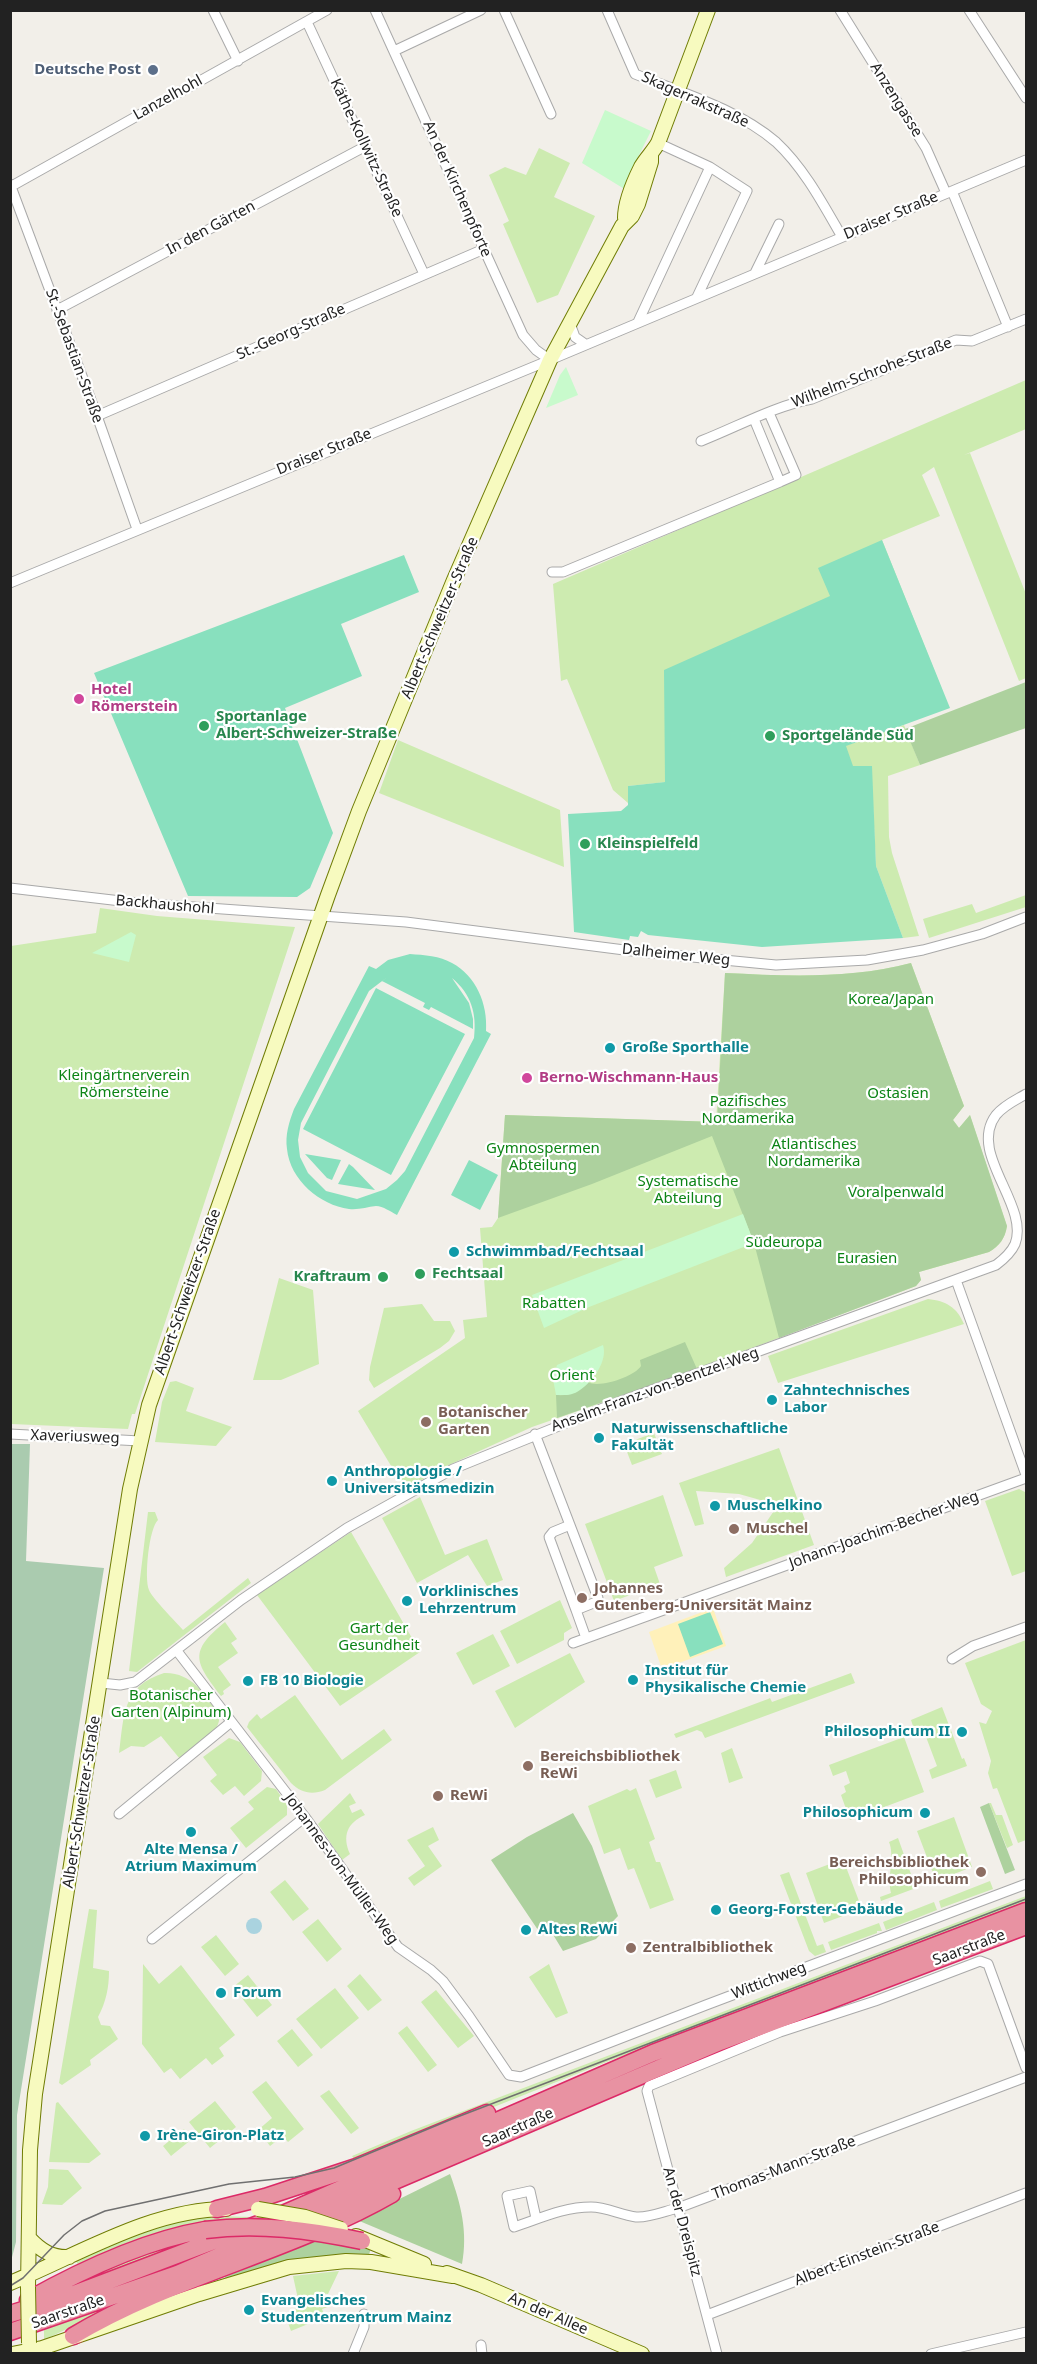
<!DOCTYPE html>
<meta charset="utf-8">
<style>
body{margin:0}
#map{position:relative;width:1037px;height:2364px;overflow:hidden;background:#f2efe9;font-family:"Noto Sans",sans-serif}
canvas{display:block}
.frame{position:absolute;inset:0;border:12px solid #222;pointer-events:none}
</style>
<div id="map">
<canvas width="1037" height="2364"></canvas>
<div class="frame"></div>
</div>
<script>
const ctx = document.querySelector('canvas').getContext('2d');
ctx.lineJoin = 'round';
function paint(path, color) { ctx.fillStyle = color; ctx.fill(path, 'evenodd'); }
function trace(path, color, width, dash) { ctx.strokeStyle = color; ctx.lineWidth = width; ctx.lineCap = dash ? 'butt' : 'round'; ctx.setLineDash(dash || []); ctx.stroke(path); }
function write(font, color, halo, rows, align = 'center') {
  ctx.font = font + ' "Noto Sans",sans-serif'; ctx.lineWidth = 4.5; ctx.setLineDash([]); ctx.textBaseline = 'middle'; ctx.strokeStyle = halo; ctx.fillStyle = color; for (const [text, x, y, turn = 0] of rows) {
    ctx.save(); ctx.translate(x, y); ctx.rotate((+turn || 0) * Math.PI / 180); ctx.textAlign = isNaN(turn) ? turn : align; if (halo) ctx.strokeText(text, 0, 0); ctx.fillText(text, 0, 0); ctx.restore();
  }
}
paint(new Path2D(`
 M539,148l31,15 -16,34 41,19 -37,79 -21,8 -34,-79 6,-3 -20,-46 16,-8 21,8z
 M1026,380v49l-62,26 6,-2 56,141v84l-7,3 -85,-214 -12,8 18,41 -58,24 61,152 -113,59 74,-26 16,40 -32,11 1,61 3,16 27,83 -16,2 -27,-72 -5,-100 -80,4 -125,-8v20l-38,4v17l-15,-13 -46,-111 -6,2 -8,-97z
 M398,740l162,70 4,57 -185,-74z
 M1026,895v12l-97,31 -6,-19 49,-15 4,9z
 M100,908l57,8 138,11 -160,487h-3l-4,15 -117,-5v-478l85,-13z
 M911,963l53,143 -11,14 6,8 11,-13 37,111c-2,13 -8,20 -18,26l-70,20 2,8 -5,6 -246,93 -138,48 -83,38 -44,24 -47,-78 107,-73 -2,-18 24,-3 -7,-89 12,-1 6,-9 7,-103 211,7 9,-149c62,3 126,6 186,-10z
 M279,1278l34,12 6,74 -38,16h-28z
 M928,1299c18,2 29,8 36,25l-186,59 -10,-27z
 M422,1304l12,17h16l5,10 -6,10 -9,7 -66,40 -5,-8 1,-13 14,-59z
 M176,1381l18,7 -8,23 46,16 -16,19 -61,-4 7,-40 8,-20z
 M654,1433l8,21 -30,11 -8,-21z
 M779,1448l35,97 -88,32 -2,-9 28,-25 26,-38 -39,-11 -43,-3 8,33 -9,2 -16,-43z
 M1019,1489l6,3 1,3v76l-14,5 -27,-75z
 M663,1495l20,61 -29,11 6,17 -46,17 -29,-77z
 M420,1497l25,58 42,-16 16,41 -16,6 -19,-31 -51,28 -35,-65z
 M148,1512h7l3,8c-9,8 -14,58 -9,70 3,8 27,32 34,40l65,-52 3,5 -114,89 -8,-1z
 M351,1532l69,120 -80,54 -83,-111z
 M560,1600l12,28 -8,5v7l-47,24 -17,-33z
 M225,1622l12,17 -6,4 7,10 -20,14 13,18 -8,6 1,3 -3,2c-26,-34 -33,-44 4,-74z
 M493,1634l17,32 -37,19 -17,-32z
 M1026,1640v200l-8,3 -21,-55 -4,1 -5,-16 3,-12 -12,-39 7,2 6,-13 -11,-7 -16,-41z
 M570,1653l15,29 -70,46 -20,-37z
 M164,1673c27,-1 41,21 55,41 4,19 -26,35 -39,45l-19,-23 -17,11 -13,-1 -12,7c5,-37 3,-67 45,-80z
 M851,1673l4,10 -150,55 -3,-6 -5,-2 -21,8 -2,-4 94,-35 2,-1 2,4z
 M295,1695l47,65 42,-31 8,11 -67,50c-13,5 -24,3 -34,-7l-44,-56 2,-5 8,-8 4,5z
 M942,1707l20,52 2,-1 3,8 -35,13 -3,-9 8,-4 -14,-37 -8,3 -4,-12z
 M904,1737l20,55 -74,28 -9,-25 5,-3 -2,-6 6,-3 -4,-12 -13,5 -4,-11z
 M229,1738l11,4 22,29 -1,10 -17,15 -9,-10 -12,9 -13,-14 7,-6 -14,-18z
 M732,1748l11,30 -14,5 -8,-30z
 M676,1770l6,18 -26,10 -7,-18z
 M267,1787l9,2 11,16v10l-41,33 -16,-20 24,-19 -6,-7z
 M636,1788l19,51 -6,3 7,20h4l14,38 -24,9 -16,-41 -6,2 -8,-22 -16,6 -16,-48 39,-17 3,2z
 M350,1793l6,10 -7,3 3,7 9,-4 4,6c-18,8 -23,21 -15,39l-8,6 -24,-36z
 M989,1803h2l5,12h6l11,30 -6,3z
 M954,1817l18,50 -36,14 -19,-50z
 M433,1827l6,13 -11,6 14,20 -28,20 -6,-8 17,-12 -18,-26z
 M898,1838l18,50 -35,13 -1,-4 11,-4c-4,-17 4,-37 -2,-51z
 M843,1859l19,50 -38,14 -18,-50z
 M789,1872l28,74 6,-2 3,8 -11,4 -6,-5 -29,-76z
 M285,1880l24,29 -16,12 -23,-29z
 M990,1881l3,8 -52,19 -2,-7z
 M1026,1896v7l-417,158 -253,101 -4,-6 59,-25z
 M934,1902l3,8 -51,20 -3,-8z
 M89,1909l8,1 -4,58 16,3c0,17 -3,31 -11,46l3,8 9,1 8,13 -28,21 1,5 -29,20 -3,-2z
 M318,1919l24,30 -15,13 -25,-30z
 M879,1923l3,8h-5v2l-46,17 -3,-8z
 M216,1935l23,29 -14,12 -24,-29z
 M143,1964l16,20 22,-19 54,70 -16,13 5,8 -12,9 -6,-7 -26,21 -9,-11 -7,5 -22,-29z
 M549,1964l19,49 -12,5 -27,-41z
 M360,1974l22,26 -14,11 -21,-25z
 M248,1975l24,30 -15,12 -24,-30z
 M335,1988l24,30 -38,31 -25,-30z
 M436,1990l38,46 -16,12 -37,-46z
 M407,2026l30,39 -9,7 -30,-39z
 M292,2029l21,26 -15,12 -21,-26z
 M266,2081l38,48 -16,13 -5,-6 -13,10 -12,-16 14,-12 -20,-26z
 M329,2090l30,38 -8,6 -31,-38z
 M215,2101l21,26 -26,21 -21,-26z
 M58,2102l43,52 -12,9 -40,-1 7,-59z
 M184,2129l8,10 -21,17 -8,-10z
 M49,2169l19,1 14,18 -20,17 -20,-1 6,-17z
 M214,2216l37,1 -172,50 -3,-6c45,-21 89,-39 138,-45z
 M191,2241l-34,14 -82,28 63,-27z
 M339,2271l-11,23 -9,-1 -21,6 -5,-23z
 M131,2298l-87,42v-11z
 M315,2298l16,8 -9,3 3,8 -34,14 -5,-14 17,-14z`), '#cdebb0');
paint(new Path2D(`
 M1026,682v46l-106,37 -15,-36z
 M911,963l53,143 -11,14 6,8 11,-13 37,111c-2,13 -8,20 -18,26l-70,20 2,8 -5,6 -137,52 -25,-95 -42,-107 -120,48 -94,34 7,-103 212,7 8,-149c62,3 126,6 186,-10z
 M685,1342l12,27 -140,49 -1,-23c15,1 22,-3 32,-13 11,7 47,-6 53,-16l-1,-6z
 M989,1803l26,67 -10,4 -25,-67z
 M573,1813l19,33 26,70 -22,23 -33,12 -14,-23 -9,5 -49,-73 36,-23z
 M450,2174c11,30 18,58 12,90l-105,-44z
 M318,2236l53,12 -3,10 -142,22 -1,-3z`), '#add19e');
paint(new Path2D(`
 M713,1608l13,38 -64,23 -13,-37z`), '#fff1ba');
paint(new Path2D(`
 M11,1444h19l-4,117 78,7 -87,547 -1,127 -5,19z`), '#aacbaf');
paint(new Path2D(`
 M605,110l46,21 -16,32 -9,27 -44,-27z
 M566,367l12,28 -32,13 14,-33z
 M131,932l5,3 -7,27 -37,-9z
 M743,1214l11,29 -165,64 -45,21 -12,-33z
 M603,1345c5,16 -10,36 -23,45 -8,6 -15,5 -24,5l-3,-16 4,-14z`), '#c8facc');
paint(new Path2D(`
 M882,540l68,168 -104,38 7,20h19l4,100 27,72 -141,9 -114,-12 -7,-4 -3,6 -8,-1 -1,4 -55,-8 -6,-118 53,-3 7,-6v-19l37,-4 -1,-112 166,-74 -12,-28z
 M404,555l15,37 -78,32 21,52 -77,32 48,125 -23,55 -13,9 -109,-1 -94,-223z
 M410,954c14,1 30,2 42,9 24,13 36,41 34,68l5,3 -94,181c-6,-3 -14,-9 -21,-9 -9,1 -17,4 -27,3 -29,-4 -59,-29 -62,-60 -2,-14 2,-27 7,-40l75,-143 7,3 12,-9zM390,975l-8,6 43,22 -2,4 6,3 2,-3 42,22v-10l-4,-16 -17,-25c19,16 25,35 22,60l-69,133 -8,9 -11,9 -29,10 -31,-8 -18,-18 -8,-16 -2,-17 3,-17 68,-132z
 M376,988l89,46 -74,141 -88,-46z
 M305,1154l36,6 -9,20 -5,-2z
 M469,1160l29,15 -18,35 -29,-15z
 M349,1164l4,3 22,23 -37,-6z
 M710,1612l13,32 -33,13 -12,-33z`), '#88e0be');
paint(new Path2D(`
 M246 1926a8 8 0 1 1 16 0a8 8 0 1 1-16 0Z`), '#aad3df');
const street = new Path2D(`
 M213,10l25,51
 M375,10l148,325 13,15 14,10
 M504,10l47,104
 M607,10l28,64c47,19 101,34 141,68 28,26 47,62 66,95
 M840,10l86,138 20,45
 M969,10l57,88
 M307,22l117,252
 M394,51l87,-41
 M658,143l52,24 37,24 -50,106
 M10,184l87,232 40,113
 M10,187l317,-177
 M952,191l56,136
 M755,273l24,-49
 M57,310l309,-164
 M638,322l72,-155
 M570,323l5,14 10,7
 M769,413l27,62 -16,7
 M97,416l387,-167
 M701,441c36,-14 73,-35 111,-42l144,-59 16,1 54,-22
 M552,572h11l217,-90 -26,-63
 M10,583l540,-223 476,-200
 M10,888l128,15 268,19 234,30 136,13 91,-5 56,-10 59,-16 44,-17
 M956,1280l70,195
 M10,1434l130,7
 M535,1434l63,164 -2,4 -20,8 -27,-73 4,-5 17,-7
 M576,1610l10,28
 M573,1643l453,-165
 M177,1651l128,166 93,130 33,23 12,11 26,35 40,59 12,2 185,-72 320,-121
 M952,1659l21,-13 53,-19
 M101,1683l19,2 15,-3 106,-82 106,-72 106,-59 155,-63 388,-141c8,-6 15,-12 19,-21 15,-39 -48,-91 -19,-129 8,-10 20,-15 30,-21
 M119,1814l112,-92
 M152,1939l153,-122
 M536,2218l-6,-27 -23,5 7,31c25,-8 49,-20 77,-20 15,0 30,8 45,10 13,1 29,-6 42,-9l348,-131
 M707,2315l319,-122
 M481,2345l1,9
 M353,2354l11,-27v-13
 M717,2354l-70,-263 2,-5 131,-54 95,-31 105,-40 8,3 38,104
 M931,2354l95,-22`);
const secondary = new Path2D(`
 M625,218c0,-15 9,-37 16,-51 5,-9 12,-15 17,-24l50,-133
 M356,2236l68,28
 M29,2238c11,12 23,20 40,19
 M447,2273l34,12 161,69
 M10,2283c68,-28 142,-74 216,-74
 M28,2287l2,-137 5,-56 95,-605 19,-84 179,-510 31,-84 95,-231 96,-220 72,-134 10,-10 6,-12 13,-42v-6
 M12,2354l30,-6 157,-54 90,-27 57,-6 25,1 82,14`);
const highway = new Path2D(`
 M217,2209l48,-12 91,-30 131,-54
 M28,2300c52,-29 118,-60 177,-70
 M10,2314l64,-20 195,-74 384,-167 373,-142
 M10,2332l167,-58 543,-232 306,-116
 M73,2336c100,-60 218,-84 319,-142`);
trace(street, '#a9a9a9', 11);
trace(secondary, '#707d05', 16);
trace(highway, '#dc2a67', 19);
trace(street, '#fff', 9);
trace(secondary, '#f7fabf', 14);
trace(highway, '#e892a2', 16);
trace(new Path2D(`
 M10,2286l13,-8 41,-43 18,-14 23,-10 124,-27 66,-7 39,-9 118,-49 574,-220`), '#707070', 1.5);
const secondaryBridge = new Path2D(`
 M258,2209l47,8 36,12
 M28,2287l1,56`);
const highwayBridge = new Path2D(`
 M205,2230c53,-7 105,0 157,11`);
trace(secondaryBridge, '#707d05', 16, []);
trace(highwayBridge, '#dc2a67', 19, []);
trace(secondaryBridge, '#f7fabf', 14);
trace(highwayBridge, '#e892a2', 16);
for (const [x, y, r, color] of [
 [153,70,6,"#5c6f8a"],
 [79,699,6,"#d1479c"],
 [204,726,6,"#2e9e5b"],
 [770,736,6,"#2e9e5b"],
 [585,844,6,"#2e9e5b"],
 [610,1048,6,"#0f9aa8"],
 [527,1078,6,"#d1479c"],
 [454,1252,6,"#0f9aa8"],
 [420,1274,6,"#2e9e5b"],
 [383,1277,6,"#2e9e5b"],
 [772,1400,6,"#0f9aa8"],
 [426,1422,6,"#8d6e63"],
 [599,1438,6,"#0f9aa8"],
 [332,1481,6,"#0f9aa8"],
 [715,1506,6,"#0f9aa8"],
 [734,1529,6,"#8d6e63"],
 [582,1598,6,"#8d6e63"],
 [407,1601,6,"#0f9aa8"],
 [633,1680,6,"#0f9aa8"],
 [248,1681,6,"#0f9aa8"],
 [962,1732,6,"#0f9aa8"],
 [528,1766,6,"#8d6e63"],
 [438,1796,6,"#8d6e63"],
 [925,1813,6,"#0f9aa8"],
 [191,1832,6,"#0f9aa8"],
 [981,1872,6,"#8d6e63"],
 [716,1910,6,"#0f9aa8"],
 [526,1930,6,"#0f9aa8"],
 [631,1948,6,"#8d6e63"],
 [221,1993,6,"#0f9aa8"],
 [145,2136,6,"#0f9aa8"],
 [249,2310,6,"#0f9aa8"]
]) { const dot = new Path2D(); dot.arc(x, y, r, 0, 2 * Math.PI); ctx.fillStyle = color; ctx.fill(dot); trace(dot, '#fff', 2); }
write('bold 15px', '#4e5e75', '#fff', [
 ["Deutsche Post",141,70]
], 'right');
write('15px', '#222', '#fff', [
 ["Lanzelhohl",168,98,-29],
 ["Skagerrakstraße",695,100,24],
 ["Anzengasse",896,100,58],
 ["Käthe-Kollwitz-Straße",366,148,65],
 ["An der Kirchenpforte",457,189,66],
 ["Draiser Straße",891,216,-23],
 ["In den Gärten",211,228,-28],
 ["St.-Georg-Straße",291,332,-24],
 ["St.-Sebastian-Straße",74,356,70],
 ["Wilhelm-Schrohe-Straße",872,373,-21],
 ["Draiser Straße",324,452,-22],
 ["Albert-Schweitzer-Straße",440,618,-67],
 ["Backhaushohl",165,905,5],
 ["Dalheimer Weg",676,955,6],
 ["Albert-Schweitzer-Straße",188,1292,-71],
 ["Anselm-Franz-von-Bentzel-Weg",655,1390,-20],
 ["Xaveriusweg",75,1437,2],
 ["Johann-Joachim-Becher-Weg",884,1530,-20],
 ["Albert-Schweitzer-Straße",82,1802,-81],
 ["Johannes-von-Müller-Weg",341,1869,54],
 ["Saarstraße",969,1948,-21],
 ["Wittichweg",769,1981,-21],
 ["Saarstraße",518,2128,-24],
 ["Thomas-Mann-Straße",784,2168,-21],
 ["An der Dreispitz",682,2222,75],
 ["Albert-Einstein-Straße",867,2254,-21],
 ["Saarstraße",68,2312,-19],
 ["An der Allee",548,2314,23]
]);
write('bold 15px', '#b23c85', '#fff', [
 ["Hotel",91,690],
 ["Römerstein",91,707],
 ["Berno-Wischmann-Haus",539,1078]
], 'left');
write('bold 15px', '#27864d', '#fff', [
 ["Sportanlage",216,717],
 ["Albert-Schweizer-Straße",216,734],
 ["Sportgelände Süd",782,736],
 ["Kleinspielfeld",597,844],
 ["Fechtsaal",432,1274],
 ["Kraftraum",371,1277,"right"]
], 'left');
write('15px', '#0c8416', '#fff', [
 ["Korea/Japan",891,1000],
 ["Kleingärtnerverein",124,1076],
 ["Römersteine",124,1093],
 ["Ostasien",898,1094],
 ["Pazifisches",748,1102],
 ["Nordamerika",748,1119],
 ["Atlantisches",814,1145],
 ["Nordamerika",814,1162],
 ["Gymnospermen",543,1149],
 ["Abteilung",543,1166],
 ["Systematische",688,1182],
 ["Abteilung",688,1199],
 ["Voralpenwald",896,1193],
 ["Südeuropa",784,1243],
 ["Eurasien",867,1259],
 ["Rabatten",554,1304],
 ["Orient",572,1376],
 ["Gart der",379,1629],
 ["Gesundheit",379,1646],
 ["Botanischer",171,1696],
 ["Garten (Alpinum)",171,1713]
]);
write('bold 15px', '#0d838f', '#fff', [
 ["Große Sporthalle",622,1048],
 ["Schwimmbad/Fechtsaal",466,1252],
 ["Zahntechnisches",784,1391],
 ["Labor",784,1408],
 ["Naturwissenschaftliche",611,1429],
 ["Fakultät",611,1446],
 ["Anthropologie /",344,1472],
 ["Universitätsmedizin",344,1489],
 ["Muschelkino",727,1506],
 ["Vorklinisches",419,1592],
 ["Lehrzentrum",419,1609],
 ["Institut für",645,1671],
 ["Physikalische Chemie",645,1688],
 ["FB 10 Biologie",260,1681],
 ["Philosophicum II",950,1732,"right"],
 ["Philosophicum",913,1813,"right"],
 ["Alte Mensa /",191,1850,"center"],
 ["Atrium Maximum",191,1867,"center"],
 ["Georg-Forster-Gebäude",728,1910],
 ["Altes ReWi",538,1930],
 ["Forum",233,1993],
 ["Irène-Giron-Platz",157,2136],
 ["Evangelisches",261,2301],
 ["Studentenzentrum Mainz",261,2318]
], 'left');
write('bold 15px', '#785e54', '#fff', [
 ["Botanischer",438,1413],
 ["Garten",438,1430],
 ["Muschel",746,1529],
 ["Johannes",594,1589],
 ["Gutenberg-Universität Mainz",594,1606],
 ["Bereichsbibliothek",540,1757],
 ["ReWi",540,1774],
 ["ReWi",450,1796],
 ["Bereichsbibliothek",969,1863,"right"],
 ["Philosophicum",969,1880,"right"],
 ["Zentralbibliothek",643,1948]
], 'left');
</script>
